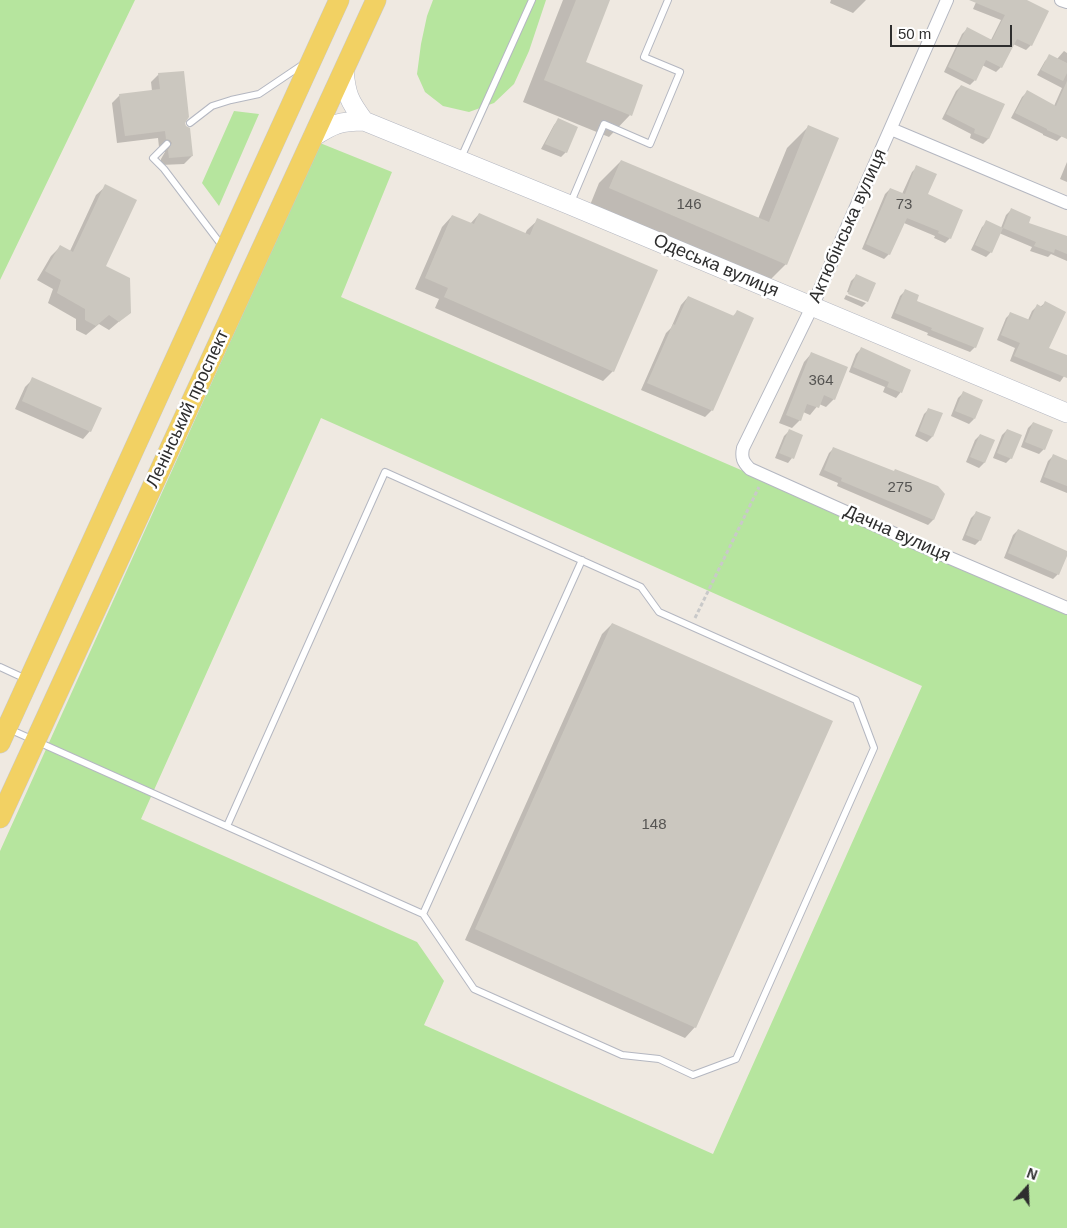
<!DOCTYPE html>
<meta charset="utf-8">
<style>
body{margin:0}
#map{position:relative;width:1067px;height:1228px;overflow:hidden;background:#efe9e1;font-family:Helvetica,sans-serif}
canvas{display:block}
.north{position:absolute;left:1002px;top:1163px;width:50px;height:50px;-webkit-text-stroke:4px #fff;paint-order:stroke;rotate:20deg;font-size:14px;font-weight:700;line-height:20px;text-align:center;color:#2e2e2e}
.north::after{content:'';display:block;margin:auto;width:18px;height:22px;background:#2e2e2e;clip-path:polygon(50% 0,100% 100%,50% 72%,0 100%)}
.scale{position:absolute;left:890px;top:25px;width:122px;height:22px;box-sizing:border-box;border:2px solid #2e2e2e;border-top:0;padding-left:6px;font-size:15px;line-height:18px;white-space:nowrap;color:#2e2e2e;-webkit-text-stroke:4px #fff;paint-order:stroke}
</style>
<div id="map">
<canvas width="1067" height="1228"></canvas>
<div class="north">N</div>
<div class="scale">50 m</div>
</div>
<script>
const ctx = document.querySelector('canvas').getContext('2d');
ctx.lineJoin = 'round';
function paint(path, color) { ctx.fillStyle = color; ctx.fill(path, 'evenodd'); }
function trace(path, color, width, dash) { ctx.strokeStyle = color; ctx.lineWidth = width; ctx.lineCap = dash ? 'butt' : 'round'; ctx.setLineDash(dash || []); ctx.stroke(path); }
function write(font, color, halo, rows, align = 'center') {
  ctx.font = font + ' Helvetica,sans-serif'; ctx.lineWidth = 5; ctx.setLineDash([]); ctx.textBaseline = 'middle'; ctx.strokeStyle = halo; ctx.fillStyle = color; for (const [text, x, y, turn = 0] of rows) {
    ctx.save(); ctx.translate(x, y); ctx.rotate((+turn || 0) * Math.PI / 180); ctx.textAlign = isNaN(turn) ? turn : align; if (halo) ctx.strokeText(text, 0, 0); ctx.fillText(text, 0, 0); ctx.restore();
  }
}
paint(new Path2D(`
 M0,0h135l-135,280z
 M433,0h113l-17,51 -15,33 -20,19 -25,9 -26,-6 -18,-14 -8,-18 4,-30 6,-28z
 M234,111l25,3 -40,92 -17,-23z
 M320,143l72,29 -51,125 726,314v617h-1067v-377zM321,418l601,268 -209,468 -289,-129 20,-44 -27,-39 -276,-123z`), '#b6e59e');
paint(new Path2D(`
 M563,0h46l-25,63 46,52 -21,22 -86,-35z
 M831,0h35l-13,13 -23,-10z
 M977,0h42l12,45 -5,5 -13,-6 -12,23 -5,5 -14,-7 -7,15 -5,5 -26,-13 18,-38 5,-5 24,11 10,-20 -28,-11z
 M1064,51l3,2v70l-5,13 -5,5 -14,-6v-1l-32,-16 11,-21 5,-5 27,14 8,-18 -25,-13 8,-14 5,-5 7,3z
 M159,74l33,82 -8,8 -23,1v-6l4,-7 -3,-4 -3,-1 -1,-9 -41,5 -5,-40 8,-8 32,-4 -1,-9z
 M961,86l42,19 -15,34 -5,5 -13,-6 1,-4 -29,-15 14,-28z
 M558,120l8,32 -5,5 -20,-8 13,-24z
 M809,126l-23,138 -22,22 -176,-76 11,-27 22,-22 137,58 29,-71z
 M1067,162v20l-7,-3z
 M917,167l10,28 23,43 -5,5 -11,-5 1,-2 -31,-13 -15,31 -5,5 -22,-10 23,-55 5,-5 12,5 10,-22z
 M106,186l-2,81 25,46 -20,17 -10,-6 -13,11 -10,-5v-11l-28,-16 5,-14 -16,-9 14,-24 9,-9 10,4 26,-56z
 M1011,210l16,14 39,13 1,-1v25l-16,-7 -3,3 -18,-6 2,-4 -33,-14 -8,19 -5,5 -15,-7 11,-23 5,-5 14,6 5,-13z
 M479,214l46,20 2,-4 11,-10 75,151 -10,10 -168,-73 4,-9 -24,-10 27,-62 10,-11 18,8z
 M856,276l19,7 -8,19v-2l-20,-8 4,-11z
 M905,291l10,11 60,45 -5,5 -43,-17 1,-2 -37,-15 9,-22z
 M846,295l20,8 -4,4 -18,-8z
 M688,297l44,20 5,-5 -25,98 -7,7 -64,-27 25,-57 5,-5 10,-23z
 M1045,303l3,46 19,7v16l-7,10 -50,-21 5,-13 -18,-8 9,-22 5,-5 17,7 4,-9 5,-5 3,1z
 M861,349l49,21 -10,23 -4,5 -13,-6 2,-5 -36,-15 7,-18z
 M811,354l23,45 -8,8 -7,-3 -9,11 -7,-3 -3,8 -8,8 -13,-5 25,-61z
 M33,379l57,52 -7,8 -68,-30 10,-22z
 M963,393l11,26 -5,5 -18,-8 7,-18z
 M929,409l3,28 -5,5 -12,-6 9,-22z
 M1033,423l11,26 -5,5 -18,-7 7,-19z
 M1007,430l4,28 -5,5 -13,-5 9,-23z
 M789,431l3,27 -4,5 -13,-5 9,-22z
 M980,435l13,5 -9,23 -5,5 -13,-6 9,-22z
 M834,448l110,46 -11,26 -5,5 -91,-39 1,-3 -19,-8 10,-22z
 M1053,456l14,5v32l-27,-11 8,-21z
 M976,513l4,27 -5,5 -13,-5 9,-22z
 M1018,530l49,22 -9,22 -5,5 -49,-21 9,-23z
 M612,624l83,403 -10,11 -220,-98 137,-306z`), '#0003');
paint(new Path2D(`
 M576,0h34l-24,62 57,23 -11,31 -88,-36z
 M969,0h58l22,11 -17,35 -15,-7 -15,29 -16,-8 -10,21 -28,-14 19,-40 25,13 13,-25z
 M1049,54l18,9v10l-4,8 -22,-11z
 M184,71l5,46 -4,6 1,3 4,2 3,28 -24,2 -1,-8 4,-7 -2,-3 -4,-1 -1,-8 -40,5 -6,-42 41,-5 -2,-16z
 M1067,81v58l-20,-9v-1l-32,-16 12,-23 29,16z
 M961,85l44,19 -16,35 -15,-6 1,-4 -29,-15z
 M558,118l20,9 -11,26 -22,-9z
 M808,125l31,13 -52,127 -178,-77 12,-28 148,62z
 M916,165l21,9 -9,20 35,16 -12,29 -13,-6 1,-2 -32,-13 -17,37 -24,-11 24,-56 15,6z
 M105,184l32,16 -31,66 24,12 1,35 -12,9 -10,-7 -13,11 -11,-6v-11l-28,-16 4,-13 -16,-9 15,-26 13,7z
 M1011,208l20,9 -2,6 38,13v18l-12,-5 -1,4 -20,-7 2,-4 -33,-14z
 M479,213l51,22 7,-17 121,52 -44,102 -170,-75 4,-9 -23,-10 27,-63 22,9z
 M986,220l17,8 -11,25 -17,-8z
 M856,274l20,9 -8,19 -20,-8z
 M905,289l14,6 -2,6 67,27 -8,20 -45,-18 1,-2 -37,-15z
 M688,296l46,20 3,-6 17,8 -41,93 -66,-28 26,-59 2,1z
 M1045,301l21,11 -17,36 18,7v23l-53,-22 6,-13 -19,-8 9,-23 20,8 7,-16 5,3z
 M861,347l50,23 -9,23 -15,-6 2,-5 -36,-15z
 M811,352l37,15 -13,33 -11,-5 -5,13 -12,-4 -6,17 -15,-6z
 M32,377l70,31 -11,24 -69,-31z
 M963,391l20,9 -8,19 -20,-8z
 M928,408l15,5 -10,24 -14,-6z
 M1033,422l20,8 -8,20 -20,-8z
 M789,429l14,6 -9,24 -15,-6z
 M1007,429l15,6 -10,24 -15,-6z
 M980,434l15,6 -10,23 -15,-6z
 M833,447l61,24 1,-2 43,17 7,8 -11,26 -93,-39 1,-3 -18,-8z
 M1053,454l14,6v26l-23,-9z
 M976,511l15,6 -10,24 -15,-6z
 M1018,529l49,22v5l-8,19 -51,-22z
 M612,623l221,98 -137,307 -221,-99z`), '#cbc7bf');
const lane = new Path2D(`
 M190,123l22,-17 19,-6 28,-6 43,-29
 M167,144l-14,14 11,11 59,78
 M460,160l72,-160
 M571,202l33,-78 46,20 30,-72 -36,-15 24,-57
 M0,667l26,12
 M9,729l414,185 51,75 148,66 37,4 34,16 43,-16 138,-311 -18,-48 -197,-88 -18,-25 -256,-115 -158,354
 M423,914l159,-354`);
const street = new Path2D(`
 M947,0l-135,307 -69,141c-2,10 0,14 7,21l165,74 152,65
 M1061,0l6,2
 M891,129l176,74`);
const secondary = new Path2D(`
 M344,70c2,24 5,31 20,51
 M313,137c20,-13 27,-16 51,-16l206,84 497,208`);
const primary = new Path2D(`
 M0,743l339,-743
 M0,818l376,-818`);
trace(lane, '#b4b7c1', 8);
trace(street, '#b4b7c1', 14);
trace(secondary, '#b4b7c1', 20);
trace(primary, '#c9c9c9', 21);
trace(new Path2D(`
 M695,618l64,-131`), '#c9c9c9', 3, [4, 2.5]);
trace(lane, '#fff', 6);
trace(street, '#fff', 12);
trace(secondary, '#fff', 19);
trace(primary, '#f2d163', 20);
write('15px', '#555452', null, [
 ["146",689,205],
 ["73",904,205],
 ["364",821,381],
 ["275",900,488],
 ["148",654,825]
]);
write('18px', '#2e2e2e', '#fff', [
 ["Актюбінська вулиця",848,226,-66],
 ["Одеська вулиця",716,266,23],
 ["Ленінський проспект",188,409,-65],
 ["Дачна вулиця",897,534,24]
]);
</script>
